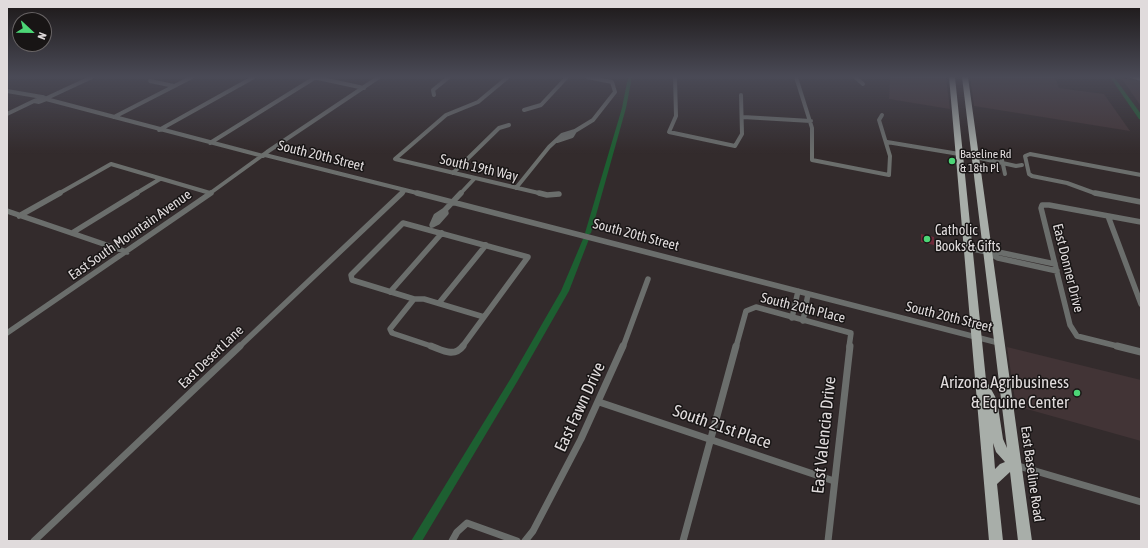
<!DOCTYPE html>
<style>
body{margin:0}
#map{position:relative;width:1148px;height:548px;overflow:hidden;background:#332b2c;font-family:"Asap Condensed",sans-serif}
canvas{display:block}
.frame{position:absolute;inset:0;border:8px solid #e0dbdc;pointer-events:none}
.north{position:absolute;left:12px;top:12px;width:40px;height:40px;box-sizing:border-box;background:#181515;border:1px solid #686465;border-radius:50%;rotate:112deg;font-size:11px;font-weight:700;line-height:16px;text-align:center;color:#e0dbdc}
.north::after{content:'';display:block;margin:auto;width:14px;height:18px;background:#4cd676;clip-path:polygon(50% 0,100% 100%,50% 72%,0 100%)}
</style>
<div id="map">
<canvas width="1148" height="548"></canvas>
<div class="frame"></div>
<div class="north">N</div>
</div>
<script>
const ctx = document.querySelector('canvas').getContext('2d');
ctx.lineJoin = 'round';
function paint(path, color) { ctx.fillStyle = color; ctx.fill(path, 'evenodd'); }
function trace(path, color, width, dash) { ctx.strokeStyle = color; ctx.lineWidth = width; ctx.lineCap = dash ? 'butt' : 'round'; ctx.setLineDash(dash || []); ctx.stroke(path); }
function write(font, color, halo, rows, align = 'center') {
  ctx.font = font + ' "Asap Condensed",sans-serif'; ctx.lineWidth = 3; ctx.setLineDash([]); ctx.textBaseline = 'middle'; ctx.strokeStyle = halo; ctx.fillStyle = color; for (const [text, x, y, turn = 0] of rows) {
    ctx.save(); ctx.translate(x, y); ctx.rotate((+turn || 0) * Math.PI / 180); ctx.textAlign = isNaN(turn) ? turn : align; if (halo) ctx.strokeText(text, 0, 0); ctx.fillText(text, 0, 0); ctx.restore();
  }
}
paint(new Path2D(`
 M890,77h56l4,32 -61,-10z
 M970,77h85l4,11 45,6 26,37 -156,-25z
 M1121,78l20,3v25z
 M1007,347l134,33v61l-125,-35z`), '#423436');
paint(new Path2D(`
 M628,77h4l-6,31 -35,125 -3,2 -2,-1 -1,-1 37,-125z
 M1110,77h4l27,37v6l-2,-1z
 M586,237l3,2 -20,52 -52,91 -95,159h-11l100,-163 50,-87 22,-52z`), '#1d5f31');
paint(new Path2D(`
 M921,234l13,3v8l-13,-3z`), '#6e293a');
trace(new Path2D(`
 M313,77l51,11
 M675,77l1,39 -7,16 66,14 7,-12 -1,-39
 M796,77l16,51v32l77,15 1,-19 -11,-36 3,-5
 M855,77l8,7
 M150,81l24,5
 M7,91l35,6
 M434,95l-1,-5 16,-13
 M43,97l4,2 -8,3 -5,-1z
 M47,98l45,-21
 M46,99l217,57
 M524,110l17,-5 26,-28
 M7,114l27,-13
 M114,117l78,-40
 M743,117l68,4
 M159,130l95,-53
 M557,141l15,-5 3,-5
 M887,142l72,12
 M210,143l106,-66
 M265,155l156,39
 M975,157l41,9 6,-1
 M395,159l148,35
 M395,159l51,-44 32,-13 30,-25
 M1002,160l3,14
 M453,173l46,-45 10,-3
 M516,188l33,-41 13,-12 13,-4 18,-11 22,-28 -3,-10 -25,-5
 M58,194l53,-30 99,29
 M135,194l25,-15
 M209,194l58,-42 112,-75
 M401,194l4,-4
 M460,194l15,-16
 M1097,194l-30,-11 -35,-7 -3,-2 -4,-18 5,-2 111,21`), '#6b6e6c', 4);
trace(new Path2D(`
 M417,193l582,150
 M539,193l8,2 12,-1
 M1095,193l46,9
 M445,210l1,3 -8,9 -6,3 4,-9z
 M445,210l16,-17
 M7,211l120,41
 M19,216l41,-23
 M1108,216l33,88
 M72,233l65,-40
 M968,248l19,4h11l57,12
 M989,253l9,5 59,13
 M390,292l52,-59
 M414,299h10l60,18
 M414,299l-24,30 2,4 42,14
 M414,299l-62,-19 -1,-5 52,-52 125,34 -44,60
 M439,303l47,-58
 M792,318l6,-27
 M803,321l5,-27
 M7,333l204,-140
 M239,347l163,-154
 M462,347l22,-30
 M623,347l25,-68
 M736,347l10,-36 10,-4 95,26 -2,14
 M1121,347l-44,-11 -7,-11 -29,-117 1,-3h7l92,17`), '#6b6e6c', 5.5);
trace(new Path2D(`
 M431,346c11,4 23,12 32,0
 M1117,346l24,6
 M599,402l235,79
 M1015,465l126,37
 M34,541l206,-195
 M452,541l5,-9 10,-9 50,18
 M525,541l8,-10 48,-92 42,-93
 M683,541l53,-195
 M828,541l22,-195`), '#6b6e6c', 7);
paint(new Path2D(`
 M1130,77h11v4l-11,-3z`), '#8e928e');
paint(new Path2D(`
 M949,77h6l31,303 11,20 6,39 4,9 -45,-371h6l64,464h-14l-8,-69 -13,12 6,57h-14zM993,443l3,9 9,10 -5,2 -5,5z`), '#a8aea9');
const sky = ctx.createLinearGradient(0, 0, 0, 154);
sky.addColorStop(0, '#1c1818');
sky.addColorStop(0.5, '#4a4a56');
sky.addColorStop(1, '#4a4a5600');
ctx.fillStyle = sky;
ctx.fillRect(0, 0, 1148, 154);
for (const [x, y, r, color] of [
 [952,161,4,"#4cd676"],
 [927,239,4,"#4cd676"],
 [1077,393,4,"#4cd676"]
]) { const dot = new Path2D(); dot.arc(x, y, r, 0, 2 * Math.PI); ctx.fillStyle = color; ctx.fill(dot); trace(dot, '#181515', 1.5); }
write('12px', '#e0dbdc', '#181515', [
 ["Baseline Rd",960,154],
 ["& 18th Pl",960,168]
], 'left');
write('14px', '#e0dbdc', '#181515', [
 ["South 20th Street",321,156,14],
 ["South 19th Way",479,168,13],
 ["East South Mountain Avenue",130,235,-35],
 ["South 20th Street",636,235,15],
 ["East Donner Drive",1068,268,76],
 ["South 20th Place",803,308,14],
 ["South 20th Street",949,317,14],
 ["East Desert Lane",211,357,-44],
 ["East Baseline Road",1032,474,82]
]);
write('14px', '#e0dbdc', '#181515', [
 ["Catholic",935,231],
 ["Books & Gifts",935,247]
], 'left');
write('17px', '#e0dbdc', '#181515', [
 ["Arizona Agribusiness",1069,383],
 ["& Equine Center",1069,403]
], 'right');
write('17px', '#e0dbdc', '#181515', [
 ["East Fawn Drive",580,407,-65],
 ["South 21st Place",722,427,19],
 ["East Valencia Drive",824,435,-84]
]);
</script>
